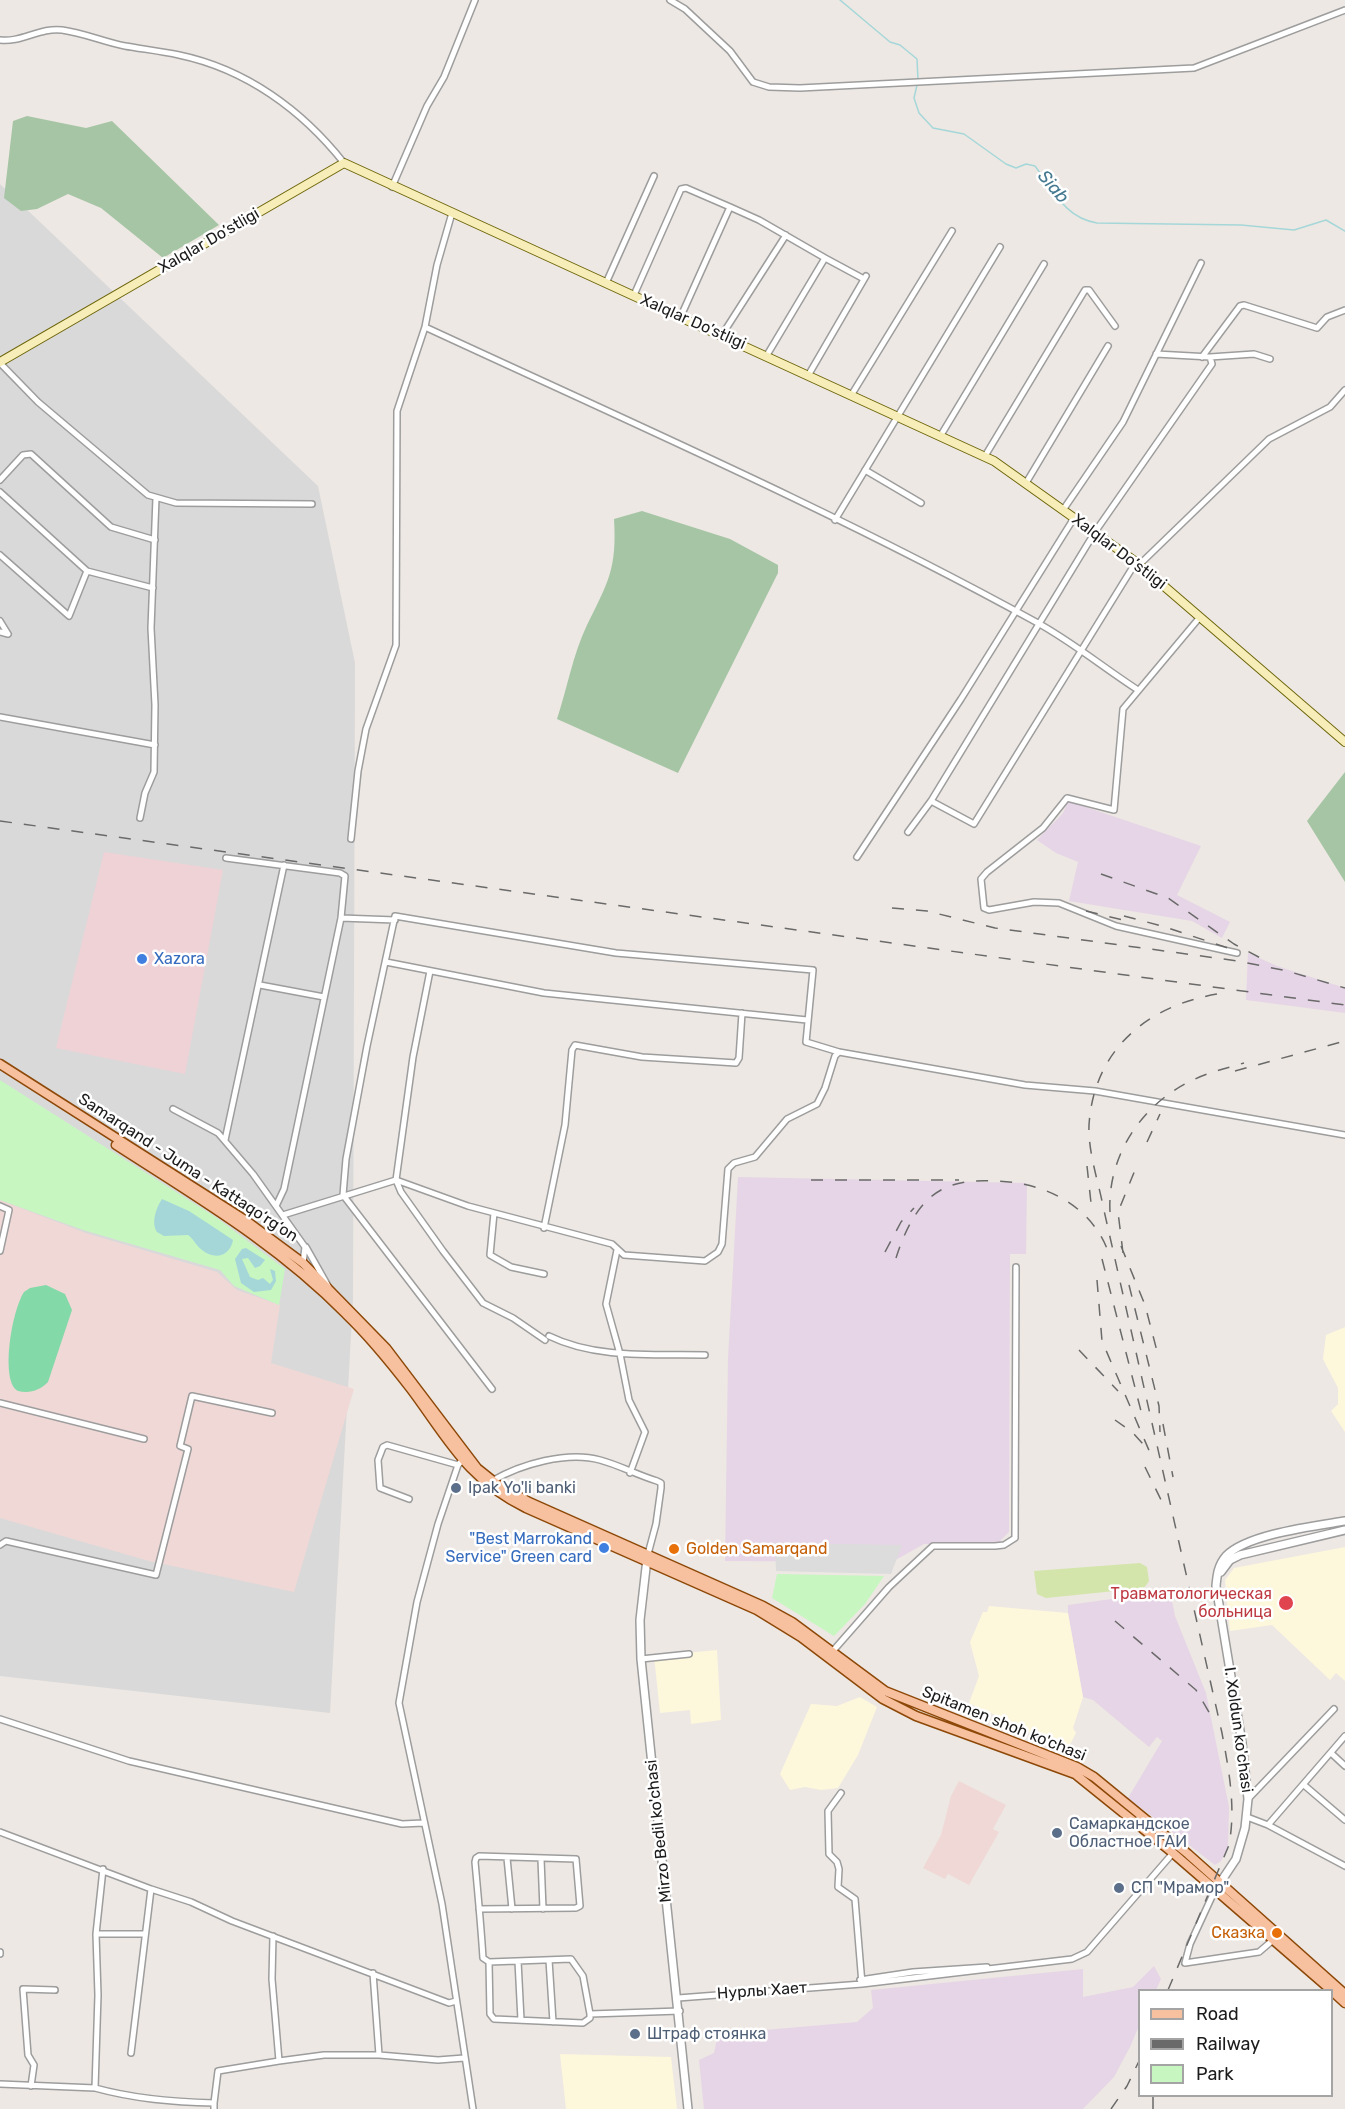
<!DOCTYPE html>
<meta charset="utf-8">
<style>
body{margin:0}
#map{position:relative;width:1345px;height:2109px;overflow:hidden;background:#ede8e3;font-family:Rubik,sans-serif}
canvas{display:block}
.legend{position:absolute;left:1138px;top:1989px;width:195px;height:108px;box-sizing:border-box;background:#fff;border:2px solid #a4a4a4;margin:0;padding:8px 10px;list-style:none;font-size:18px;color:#1c1c1c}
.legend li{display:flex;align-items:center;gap:12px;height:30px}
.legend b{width:30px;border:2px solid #a4a4a4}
</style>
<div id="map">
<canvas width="1345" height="2109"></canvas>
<ul class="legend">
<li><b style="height:8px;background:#f7c09e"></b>Road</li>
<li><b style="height:8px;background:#6a6a6a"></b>Railway</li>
<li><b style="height:16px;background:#c7f6c1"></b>Park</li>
</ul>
</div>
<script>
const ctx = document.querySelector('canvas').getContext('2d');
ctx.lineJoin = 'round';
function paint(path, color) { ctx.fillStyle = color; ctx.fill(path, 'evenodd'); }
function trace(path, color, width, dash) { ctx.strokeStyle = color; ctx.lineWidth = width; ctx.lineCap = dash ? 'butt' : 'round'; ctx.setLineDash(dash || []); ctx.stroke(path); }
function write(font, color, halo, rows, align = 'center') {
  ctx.font = font + ' Rubik,sans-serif'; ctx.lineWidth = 5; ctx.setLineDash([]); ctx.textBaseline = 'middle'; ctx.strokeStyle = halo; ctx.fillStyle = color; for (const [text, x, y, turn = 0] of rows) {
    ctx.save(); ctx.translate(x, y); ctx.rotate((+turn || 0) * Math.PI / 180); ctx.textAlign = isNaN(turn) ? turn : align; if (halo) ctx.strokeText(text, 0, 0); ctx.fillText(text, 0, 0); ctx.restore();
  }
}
paint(new Path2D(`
 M0,184l318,302 37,177 -2,636 -23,414 -330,-37z`), '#dad9da');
paint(new Path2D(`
 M104,852l119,18 -38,204 -129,-26z`), '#eed2d6');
paint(new Path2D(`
 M1068,801l133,45 -24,49 53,27 -8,16 -30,-17 -123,-20 9,-39 -22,-9 -19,-13 26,-27z
 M1248,953l29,13 68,22v25l-99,-13z
 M738,1177l289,6 -1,71h-16l-1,278 -13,13 -72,-1 -32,18 -167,-1 3,-203z
 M1170,1591l5,25 31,77 23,114 -1,41 -7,13 -6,4 -87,-67 34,-57 -5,-4 -8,10 -56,-47 -10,-3 -15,-84v-8z
 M1154,1966l7,13 -5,11h-16l-1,36 -9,21 -16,30 -31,32h-379l-5,-49 15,-7 4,-19 139,-12 16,-14 -2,-18 212,-21v28l50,-10z`), '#e6d5e6');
paint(new Path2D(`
 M1345,1327v105l-14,-21 7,-7v-16l-15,-29 3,-24z
 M1345,1547v134l-9,-8 -6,7 -58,-55 -42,6 -5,-51 9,-12z
 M989,1606l79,7 15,84 -10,31 3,5 -10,19 -60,-32 -37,-17 10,-27 -9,-34 13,-30h4z
 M717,1650l4,70 -30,4 -1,-14 -30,3 -6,-57z
 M860,1697l17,10 -19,48 -20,33 -17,2 -16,-3 -15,3 -10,-16 31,-70 26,2z
 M560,2054l111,3 6,52h-111z`), '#fdf7dc');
paint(new Path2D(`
 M0,1200l86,33 131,39 20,18 43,15 -9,58 83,26 -60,203 -145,-31 -149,-43z
 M959,1781l47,24 -13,24 6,3 -30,53 -21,-11 -3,5 -22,-11 18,-33 10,-39z`), '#efd8d6');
paint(new Path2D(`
 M1140,1563l7,4 2,14 -5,7 -98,10 -9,-4 -3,-23z`), '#d3e5aa');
paint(new Path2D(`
 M27,116l59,12 26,-7 107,104 -56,33 -62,-50 -33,-14 -31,15 -16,2 -17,-13 9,-77z
 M642,511l88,28 48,26v8l-100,200 -121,-54c10,-30 16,-65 30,-94 21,-43 30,-56 27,-106z
 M1345,772v110l-38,-61z`), '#a6c5a5');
paint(new Path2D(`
 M0,1080l217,138 68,51 -6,36 -45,-19 -14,-16 -137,-40 -83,-30z
 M777,1574l107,2 -19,28 -31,32 -62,-38z`), '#c7f6c1');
paint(new Path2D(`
 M46,1285l19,9 7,16 -24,72c-8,8 -18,12 -30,9 -18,-8 -7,-79 6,-99l6,-4z`), '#84d9a8');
paint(new Path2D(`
 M775,1543l127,2 -11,29 -115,-3z`), '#dcdcdc');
paint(new Path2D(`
 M162,1199l27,12 41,27 3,2c-3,17 -19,20 -31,10 -6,-4 -8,-11 -14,-15l-24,1 -7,-4c-6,-9 -1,-24 5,-33z
 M246,1248l19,12 -5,6 -5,2 -7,-10 -6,1 8,18 8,3 5,-2 7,6 3,-4 -3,-11 5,2 1,10 -5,9 -17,2 -13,-9 -6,-24 7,-10z`), '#a5d7d9');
trace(new Path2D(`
 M840,0l50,42 10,3 17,14 1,21
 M917,85l-3,13 5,15 14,15 31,6 42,30 10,4 10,-4 9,2c19,25 30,52 62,57l144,2 53,5 32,-10 19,11`), '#a5d7d9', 1.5);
const minor = new Path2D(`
 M670,0l15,9 45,42 23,31 16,5 31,1 394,-20 151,-58
 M0,40c20,3 41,-13 62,-10 22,3 42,12 63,16 17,3 36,5 54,9 67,14 123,55 165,108
 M392,187l35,-81 17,-29 31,-77
 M825,258l39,21
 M606,283l48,-107
 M634,295l47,-106 5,-1 44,19
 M681,316l49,-109 29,13 66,38 -58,97
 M425,327c205,95 413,186 611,295 35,19 68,46 102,68
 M722,335l64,-100
 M1156,354l54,3 44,-3 16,5
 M1202,357l38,-51 4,-1 73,23 10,-11 18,-7
 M0,363l38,39 110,93 28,8 136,1
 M809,374l57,-98
 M852,394l100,-163
 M941,435l103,-171
 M985,456l100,-166h4l26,36
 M865,470l56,33
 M0,480l23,-25 8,-1 80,73 44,13
 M1026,483l82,-137
 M0,492l87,79 66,17
 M1063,510l60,-88 78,-159
 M835,520l165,-273
 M0,555l69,61 18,-45
 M1139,565l130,-126 61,-32 15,-17
 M1200,617l-77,92 -9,101 -47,-12 -24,30 -56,44 -6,7 3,29 5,2 45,-8 25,1 57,23 121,27
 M0,621l8,13 -8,-2
 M0,717l155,28
 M931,801l43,23 162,-262
 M140,818l5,-25 9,-21 1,-67 -4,-77 5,-130
 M908,832l23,-31 164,-269 117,-168 -2,-7
 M351,839l7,-68 8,-42 30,-84 1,-234 28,-84 12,-62 15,-52
 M857,857l104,-158 113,-181
 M226,858l114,15 5,3 -4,42 -57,271 -8,17
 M341,918l54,2
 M386,962l158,31 263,27
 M430,971l-17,86 -17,123 5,12 42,59 40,52 30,15 32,22
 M260,985l64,12
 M173,1109l45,24 35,41 52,73 -2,16
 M225,1140l59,-275
 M0,1206l9,4 -9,41
 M494,1213l-4,42 21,12 33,7
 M283,1215l113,-35 72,26 144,38 12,11 81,6 13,-9 4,-8 6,-75 6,-6 21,-6 32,-38 30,-15 8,-16 10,-32 4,-4 186,33 70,6 250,44
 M544,1228l21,-103 7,-75 3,-5 67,12 94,6 3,-5 3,-45
 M306,1247l22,39
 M617,1250l-11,54 14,50 9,46 16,32 -15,41
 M549,1336c47,23 104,18 156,19
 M492,1389l-149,-194 3,-36 21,-113 28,-130 221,37 197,17 -7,72 33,10
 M0,1403l144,36
 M465,1457l-7,8 -20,59 -21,78 -18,101 43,201 31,205
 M492,1481c29,-17 75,-30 108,-21 19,5 37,15 57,21l4,2v5l-5,36 -8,30
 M409,1499l-29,-11 -2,-28 5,-13 4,-2 71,20
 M0,1545l6,-4 150,34 32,-126 -8,-3 12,-50 80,17
 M832,1652l57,-65 44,-41h62l9,-1 11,-7 1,-271
 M641,1659l48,-5
 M0,1719l129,42 273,63 21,-1
 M1331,1753l14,13
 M1304,1785l41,35
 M841,1793l-13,18 1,43 8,8 2,7 -1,18 17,12 7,85
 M1248,1799l86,-90
 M1247,1817l21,8 77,41
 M1268,1825l77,-89
 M0,1832l151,57
 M507,1858l5,51
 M541,1859l2,50
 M1215,1890l-25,54 -5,19 74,-11 14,-12
 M479,1909l97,-1 4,-2 -4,-47 -97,-3 -3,2 -1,4c3,32 6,64 8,96l6,4 1,52 4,5 89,4 7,-5v-4
 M96,1934l7,-65
 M0,1952v2
 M549,1960l4,62
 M518,1961l3,59
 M489,1962l82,-3 12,17 7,38 90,-3
 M373,1973l6,82 59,5 26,-2
 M860,1980l53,-8 74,-5
 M678,1998l184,-14 210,-25 15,-7 86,-99
 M131,2053l20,-164 40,13 41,19 217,82 7,-2
 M279,2061l45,-6h55
 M0,2084l95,4 3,-93 -2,-61h47
 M31,2086l3,-21 -6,-10 -5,-66 32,1
 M95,2088c40,11 78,14 119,15v6
 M214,2103l4,-32 61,-10 -7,-82 1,-43`);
const tertiary = new Path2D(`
 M647,1559l-7,61 1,39 47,450
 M1221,1572l9,-12 10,-5 105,-25
 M1218,1886l18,-27 9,-31 3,-29 -6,-56 -26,-157c1,-11 2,-21 10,-30 21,-22 89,-30 119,-35`);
const secondary = new Path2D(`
 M0,362l344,-199 650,298 142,101 209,180`);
const primary = new Path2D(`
 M0,1064l245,156 58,43 83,85 91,120 20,16 32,18 234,104 29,16 93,69 192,76 17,10 94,77 157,140
 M116,1145c82,53 161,99 230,169 24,23 45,49 65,75 38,51 56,90 115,119l231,102 44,27 82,62 33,17 159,58 98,79 158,137
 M1332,1991l13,12`);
trace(minor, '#9d9d9d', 8);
trace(tertiary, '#9d9d9d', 10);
trace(secondary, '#6d650a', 10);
trace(primary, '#8d4808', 11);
trace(minor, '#fff', 5);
trace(tertiary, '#fff', 7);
trace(secondary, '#f6edb8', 8);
trace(primary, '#f7c09e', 8);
trace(new Path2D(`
 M0,821l1345,184
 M1101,874l67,24 66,46 34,18
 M892,908l35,3 68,17 243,33 49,10 58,17
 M1086,911l45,11
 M1124,916l38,10 72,24
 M1235,1071l110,-30
 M1147,1142l13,-28
 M1087,1166l4,37
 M811,1180h148
 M1110,1212c-3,-57 33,-110 85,-133 15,-7 32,-11 49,-16
 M1121,1246l24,59 13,50
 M885,1252l16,-30 13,-14
 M1123,1253l-5,-41 17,-42
 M896,1258c8,-25 21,-55 45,-68 17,-9 35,-10 54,-9 48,1 95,23 113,70
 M1102,1259l39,152
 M1097,1280l5,61 49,114
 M1129,1285l30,121 1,26
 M1079,1350l39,41
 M1115,1420l17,12 12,13
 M1163,1424l10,53
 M1145,1467l20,41
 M1115,1621l81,69 17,29
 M1168,1990l61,-145c7,-38 0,-74 -7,-112l-119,-527c-5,-26 -15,-54 -14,-81 5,-78 62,-122 135,-132
 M1111,2109l16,-23 13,-27
 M1153,2109v-13`), '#6a6a6a', 1.5, [12, 12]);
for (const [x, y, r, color] of [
 [142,959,6,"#3f7fe0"],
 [456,1488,6,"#5c6f8a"],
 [604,1548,6,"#3f7fe0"],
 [674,1549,6,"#e8710a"],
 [1286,1603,8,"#e0444e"],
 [1057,1833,6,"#5c6f8a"],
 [1119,1888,6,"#5c6f8a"],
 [1277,1933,6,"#e8710a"],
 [635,2034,6,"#5c6f8a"]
]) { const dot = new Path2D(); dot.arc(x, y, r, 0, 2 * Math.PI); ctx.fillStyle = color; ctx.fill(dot); trace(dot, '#fff', 2); }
write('16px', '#1c1c1c', '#fff', [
 ["Xalqlar Do’stligi",209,241,-30],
 ["Xalqlar Do’stligi",693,322,24],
 ["Xalqlar Do’stligi",1119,552,37],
 ["Samarqand - Juma - Kattaqo‘rg‘on",188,1168,33],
 ["Spitamen shoh ko'chasi",1004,1724,22],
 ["I. Xoldun ko'chasi",1238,1730,82],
 ["Mirzo Bedil ko'chasi",659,1831,-96],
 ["Нурлы Хает",762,1991,-4]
]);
write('16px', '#366cbe', '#fff', [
 ["Xazora",154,959],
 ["\"Best Marrokand",592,1539,"right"],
 ["Service\" Green card",592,1557,"right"]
], 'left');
write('16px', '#4e5e75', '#fff', [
 ["Ipak Yo'li banki",468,1488],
 ["Самаркандское",1069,1824],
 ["Областное ГАИ",1069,1842],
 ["СП \"Мрамор\"",1131,1888],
 ["Штраф стоянка",647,2034]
], 'left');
write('16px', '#c56008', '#fff', [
 ["Golden Samarqand",686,1549],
 ["Сказка",1265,1933,"right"]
], 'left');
write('16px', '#be3a42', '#fff', [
 ["Травматологическая",1272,1594],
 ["больница",1272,1612]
], 'right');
write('italic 18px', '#457990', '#fff', [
 ["Siab",1053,187,49]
]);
</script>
